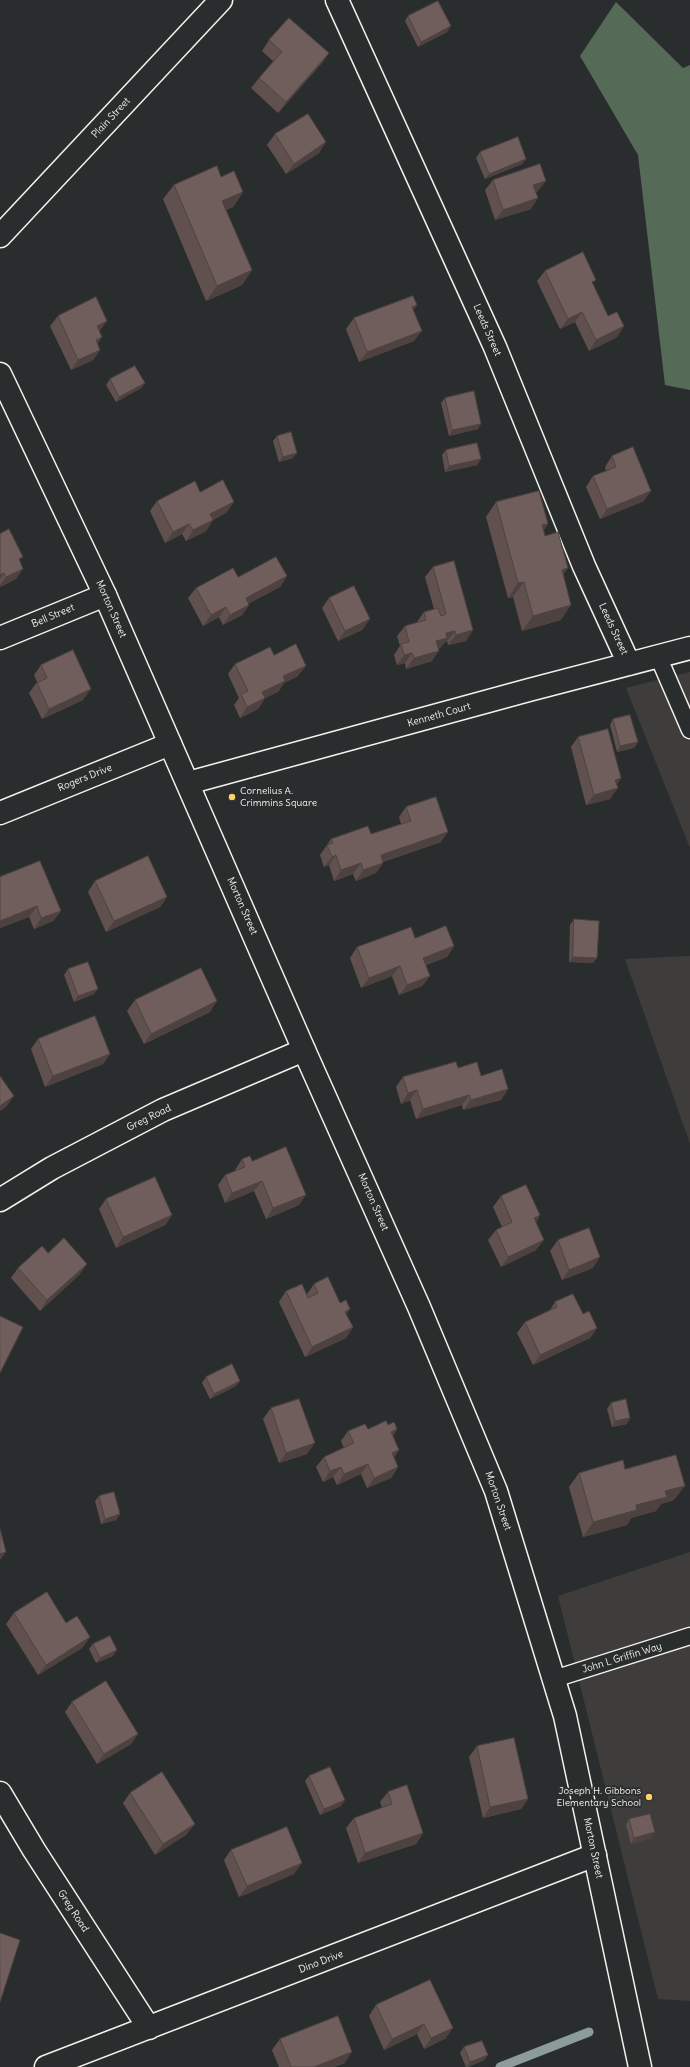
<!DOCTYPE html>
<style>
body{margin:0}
canvas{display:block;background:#2a2d2e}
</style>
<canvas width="690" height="2067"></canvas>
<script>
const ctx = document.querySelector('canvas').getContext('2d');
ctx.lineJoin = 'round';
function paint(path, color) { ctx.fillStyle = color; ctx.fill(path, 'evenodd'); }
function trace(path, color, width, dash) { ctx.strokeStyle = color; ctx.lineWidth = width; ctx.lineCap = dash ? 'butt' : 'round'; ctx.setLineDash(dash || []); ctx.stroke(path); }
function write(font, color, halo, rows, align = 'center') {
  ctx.font = font + ' Delius,sans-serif'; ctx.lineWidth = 3.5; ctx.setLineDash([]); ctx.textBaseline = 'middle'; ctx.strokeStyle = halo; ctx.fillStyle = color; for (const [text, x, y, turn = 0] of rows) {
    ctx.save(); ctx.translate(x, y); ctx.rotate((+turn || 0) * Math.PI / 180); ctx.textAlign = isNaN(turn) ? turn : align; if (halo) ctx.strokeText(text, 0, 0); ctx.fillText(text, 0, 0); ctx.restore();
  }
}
paint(new Path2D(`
 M690,672v176l-64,-160z
 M690,956v188l-65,-185z
 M690,1552v449l-32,-2 -100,-403z`), '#3f3c3c');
paint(new Path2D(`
 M616,2l67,66 7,-3v325l-25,-5 -27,-230 -58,-99z`), '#566b57');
trace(new Path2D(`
 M500,2067l89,-35`), '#8b9c9b', 9);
const service = new Path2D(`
 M658,656l32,74
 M554,1679l136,-43`);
const minor = new Path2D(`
 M337,0l158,347 89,219 45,98
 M0,638l105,-43
 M188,783l341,-93 161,-42
 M0,813l170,-69
 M0,1200l52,-32 111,-58 141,-60
 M0,1793l34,57 115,178
 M46,2067l549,-212`);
const tertiary = new Path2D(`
 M0,236l221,-236
 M0,374l105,221 199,455 115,257 77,184 69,225 75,351`);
trace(service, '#f4f1e8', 19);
trace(minor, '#f4f1e8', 25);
trace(tertiary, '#f4f1e8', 25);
trace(service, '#2a2d2e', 16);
trace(minor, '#2a2d2e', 22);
trace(tertiary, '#2a2d2e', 22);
paint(new Path2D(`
 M408,16l39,16 -29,15 -13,-26z
 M269,40l60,13 -7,10 -44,50 -27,-25 8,-10 14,-17 -11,-10z
 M275,134l44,19 -33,21 -19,-29z
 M480,152l46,7 -4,5 -37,15 -9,-21z
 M221,177l22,15 -10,15 -7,3 26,60 -10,15 -36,16 -43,-102 11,-14z
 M493,180l45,11 -2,1 -5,17 -36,11 -10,-30z
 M545,271l48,13 15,32 16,10 -7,11 -28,14 -14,-29 -15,7 -23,-48z
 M417,305l-4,5 1,31 -55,21 -13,-33 8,-11z
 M58,316l42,16 -3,12 3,6 -7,10 -22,10 -21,-44z
 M110,379l35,4 -4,5 -25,14 -10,-17z
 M445,398l33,31 -29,7 -8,-33z
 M277,436l16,22 -14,4 -6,-21z
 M446,450l35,9 -4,6 -32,7 -3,-17z
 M612,456l32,45 -44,18 -14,-32 7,-11 13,-5 -1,-4z
 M200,492l27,20 -14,8 -7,11 -20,10 -4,-7 -17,9 -15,-32 7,-10z
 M496,502l48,28 1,6 18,38 -2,46 -39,11 -9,-34 -5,1 -22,-81z
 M0,534l20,27 -4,18 -16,8z
 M433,567l33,74 -18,4 -1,-4 -2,1 -5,6 -2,1 -6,12 -26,8 -1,-6 -8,2 -3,-10 6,-9 -3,-10 8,-10 12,-4 7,-10 10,-3 -9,-32z
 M287,576l-7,11 -31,16v2l-7,10 -19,10 -4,-8 -16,9 -15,-28 8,-10 42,-11z
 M329,598l41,21 -8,11 -24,11 -16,-33z
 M274,655l24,21 -14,7 -6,9 -13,6 -7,11 -18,9 -6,-13 5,-7 -11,-24 7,-10z
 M41,665l42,35 -41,19 -13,-26 8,-11 -3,-7z
 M613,719l25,23 -4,6 -17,4 -7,-27z
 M578,737l43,41 -5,6 -6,15 -24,6 -15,-58z
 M406,807l35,35 -58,20v1l-7,10 -20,8 -3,-7 -19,7 -5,-16 -5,2 -4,-12 11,-16 40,-5 30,-10 -2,-7z
 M0,877l61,34 -8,10 -19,8 -5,-12 -29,11z
 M95,881l72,16 -7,10 -54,25 -18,-40z
 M574,919l19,44 -24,-1 1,-37z
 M415,938l39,8 -7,11 -21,8 4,11 -8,10 -23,9 -7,-19 -31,12 -11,-30 7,-11z
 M68,969l26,25 -20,8 -10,-27z
 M135,1000l75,12 -66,32 -17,-33z
 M38,1039l72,15 -7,10 -58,23 -14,-38z
 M458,1068l23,8 27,13 -7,11 -38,10 -1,-5 -46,14 -6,-19 -9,4 -5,-17 7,-10z
 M242,1159l10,2 47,44 -33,14 -12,-28 -29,12 -7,-18 7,-10 10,-4v-1z
 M501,1196l39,19 -4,7v28l-35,17 -13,-27 8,-10 6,-3 -9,-20z
 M106,1199l66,16 -7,10 -49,23 -17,-39z
 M558,1240l35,28 -31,12 -12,-29z
 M48,1253l32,21 -40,37 -29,-33 7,-10z
 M314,1284l26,19 13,24 -7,11 -41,19 -26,-55 7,-11 21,3z
 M555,1302l28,12 14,14 -7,10 -57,27 -16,-32 8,-11 25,-12z
 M206,1377l30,9 -26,13 -8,-16z
 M611,1403l16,21 -15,3 -5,-18z
 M271,1408l36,46 -28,9 -16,-44z
 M388,1425l9,4 -4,7 6,14 -5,7 4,10 -7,11 -24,10 -6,-14 -24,11 -4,-8 -10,5 -7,-15 8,-10 20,-9 -3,-7 7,-10 20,-2z
 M625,1469l49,31 -13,4 -5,7 -25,7 -4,7 -44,12 -14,-50 10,-14z
 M99,1496l21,18 -4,6 -15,4 -6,-23z
 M14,1613l52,10 24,14 -8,11 -44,27 -32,-51z
 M93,1644l20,12 -17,7 -7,-14z
 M72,1702l66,32 -7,10 -34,20 -32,-52z
 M477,1746l51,53 -7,10 -38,9 -14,-61z
 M309,1776l32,30 -21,9 -15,-34z
 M388,1792l35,41 -7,11 -58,19 -12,-35 8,-10 28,-10 -2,-6z
 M130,1793l57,41 -32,21 -32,-52z
 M629,1819l22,19 -20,6 -5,-19z
 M231,1850l63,24 -55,23 -15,-37z
 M430,1980l16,58 -22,11 -7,-15 -33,16 -15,-34 7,-11z
 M280,2039l65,24 -11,4h-55l-7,-17z
 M464,2047l24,8 -4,5 -16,7h-2l-6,-14z`), '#60514f');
paint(new Path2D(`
 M451,26l-4,6 -29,15 3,-5z
 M329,53l-7,10 -44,50 8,-11z
 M326,142l-7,11 -33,21 8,-10z
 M526,159l-4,5 -37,15 4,-5z
 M546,181l-8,10 -12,5 7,-11z
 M243,192l-10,15 -21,9 10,-15z
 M538,198l-7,11 -36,11 8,-10z
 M252,270l-10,15 -36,16 11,-15z
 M417,305l-8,11 3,-9z
 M582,312l-7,10 -15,7 8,-10z
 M107,321l-8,11 -2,-6z
 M624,326l-7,11 -28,14 7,-11z
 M422,331l-8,10 -55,21 8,-10z
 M102,337l-7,11 1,-8z
 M100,350l-7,10 -22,10 7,-10z
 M145,383l-4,5 -25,14 3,-5z
 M481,424l-3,5 -29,7 3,-6z
 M297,453l-4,5 -14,4 4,-5z
 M481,459l-4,6 -32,7 4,-6z
 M651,491l-7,10 -44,18 7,-10z
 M234,502l-7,10 -25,13 8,-11z
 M213,520l-7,11 -20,10 7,-11z
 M189,524l-7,10 -17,9 8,-11z
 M548,524l-10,15 4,-14z
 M568,568l-11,15 5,-13z
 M23,569l-7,10 -16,8v-2l6,-8z
 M4,573l-4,6v-4z
 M287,576l-7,11 -41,22 7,-11z
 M524,582l-11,15 -5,1 10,-15z
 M249,605l-7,10 -19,10 7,-10z
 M571,605l-10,15 -39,11 11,-15z
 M226,607l-7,10 -16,9 8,-11z
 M370,619l-8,11 -24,11 7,-10z
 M473,630l-7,11 -18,4 8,-10z
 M455,631l-8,10 -2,1 -5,6 -11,3 7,-10 10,-8z
 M439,651l-7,10 -26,8 8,-11z
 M412,653l-7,10 -8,2 7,-10z
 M306,666l-8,10 -14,7 -6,9 -23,11 7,-11 21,-16z
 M91,689l-8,11 -41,19 7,-10z
 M265,698l-7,11 -18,9 7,-11z
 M638,742l-4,6 -17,4 3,-6z
 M621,778l-7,11 1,-9z
 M618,788l-8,11 -24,6 8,-10z
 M448,832l-7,10 -68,23 8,-10z
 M336,855l-7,10 -5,2 8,-10z
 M361,863l-8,11 -19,7 7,-11z
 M383,863l-7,10 -20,8 7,-11z
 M167,897l-7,10 -54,25 8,-11z
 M37,906l-8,11 -29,11v-7z
 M61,911l-8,10 -19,8 7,-11z
 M454,946l-7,11 -31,11 7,-10z
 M573,957l24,1 -4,5 -24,-1z
 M400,966l-8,10 -31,12 8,-10z
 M430,976l-8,10 -23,9 8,-10z
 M98,989l-4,5 -20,8 4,-6z
 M217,1001l-7,11 -66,32 7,-10z
 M110,1054l-7,10 -58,23 8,-11z
 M508,1089l-7,11 -38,10 8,-10z
 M417,1090l-7,10 -9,4 7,-11z
 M469,1095l-7,10 -46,14 7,-10z
 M14,1096l-8,11 -6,4v-5z
 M262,1181l-8,10 -29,12 7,-10z
 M306,1195l-7,10 -33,14 7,-11z
 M172,1215l-7,10 -49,23 7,-11z
 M540,1215l-7,11 1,-8z
 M544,1240l-8,10 -35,17 7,-10z
 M600,1257l-7,11 -31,12 7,-10z
 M87,1264l-7,10 -40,37 7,-11z
 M350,1309l-7,11 2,-8z
 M353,1327l-7,11 -41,19 7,-10z
 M597,1328l-7,10 -57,27 7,-10z
 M240,1381l-4,5 -26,13 4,-5z
 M630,1418l-3,6 -15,3 3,-6z
 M397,1429l-7,11 1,-8z
 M315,1443l-8,11 -28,9 7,-10z
 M399,1450l-7,11v-8z
 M368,1464l-7,10 -24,11 7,-11z
 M341,1467l-8,10 -10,5 7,-11z
 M398,1467l-7,11 -24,10 7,-10z
 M685,1486l-11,14 -13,4 -5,7 -25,7 -4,7 -44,12 10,-15 43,-17 29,-14z
 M120,1514l-4,6 -15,4 4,-5z
 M6,1552l-6,8v-6z
 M90,1637l-8,11 -44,27 8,-10z
 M117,1650l-4,6 -17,7 4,-5z
 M138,1734l-7,10 -34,20 7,-10z
 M528,1799l-7,10 -38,9 7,-11z
 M345,1800l-4,6 -21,9 4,-6z
 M195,1824l-8,10 -32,21 8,-11z
 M655,1832l-4,6 -20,6 3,-6z
 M423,1833l-7,11 -58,19 7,-10z
 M302,1863l-8,11 -55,23 8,-11z
 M424,2024l-7,10 -33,16 8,-11z
 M453,2028l-7,10 -22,11 7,-11z
 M352,2052l-7,11 -11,4h-20z
 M488,2055l-4,5 -18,7 4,-5z`), '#4e4240');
const building = new Path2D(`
 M438,1l13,25 -30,16 -13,-26z
 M289,18l40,35 -43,49 -27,-24 23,-26 -13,-12z
 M308,114l18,28 -32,22 -19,-30z
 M518,137l8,22 -37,15 -9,-22z
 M540,164l6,17 -13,4 5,13 -35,12 -10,-30z
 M217,166l4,11 13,-6 9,21 -21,9 30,69 -35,16 -43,-101z
 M583,252l13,28 -4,2 16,34 9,-4 7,14 -28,14 -14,-28 -14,7 -23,-48z
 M413,296l4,9 -5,2 10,24 -55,21 -13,-34z
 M96,297l11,24 -10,5 5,11 -6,3 4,10 -22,10 -20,-44z
 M135,366l10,17 -26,14 -9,-18z
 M474,391l7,33 -29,6 -7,-32z
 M291,432l6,21 -14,4 -6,-21z
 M477,443l4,16 -32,7 -3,-16z
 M633,447l18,44 -44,18 -14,-33 23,-9 -4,-11z
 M223,480l11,22 -24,12 3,6 -20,10 -4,-6 -16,8 -16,-31 38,-20 5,11z
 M539,491l9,33 -6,1 3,11 13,-4 10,36 -6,2 9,35 -38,11 -9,-34 -6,1 -22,-81z
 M9,529l14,28 -4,2 4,10 -17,8 -2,-4 -4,2v-41z
 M276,557l11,19 -41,22 3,7 -19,10 -4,-8 -15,8 -15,-27 37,-20 5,9z
 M454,561l19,69 -17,5 -1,-4 -9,2 1,5 -11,3 3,10 -25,7 -2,-5 -8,2 -3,-11 8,-2 -4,-16 21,-6 -2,-8 14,-4 3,8 5,-2 -13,-47z
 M354,586l16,33 -25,12 -16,-33z
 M296,644l10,22 -23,10 2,5 -23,11 3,6 -18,9 -6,-13 7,-3 -13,-27 35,-17 4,8z
 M73,650l18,39 -42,20 -12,-26 10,-5 -6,-13z
 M630,715l8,27 -18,4 -7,-27z
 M608,729l13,49 -6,2 3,8 -24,7 -16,-58z
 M436,797l12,35 -67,23 2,8 -20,7 -2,-7 -20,7 -5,-15 -4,2 -5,-12 6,-2 -2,-4 37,-13 3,8 40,-13 -5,-14z
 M148,856l19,41 -53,24 -19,-40z
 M40,861l21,50 -20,7 -4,-12 -37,15v-44z
 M574,919l25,2 -2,37 -24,-1z
 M446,926l8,20 -31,12 7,18 -23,9 -7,-19 -31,12 -12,-31 54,-20 4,11z
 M88,962l10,27 -20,7 -10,-27z
 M201,968l16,33 -66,33 -16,-34z
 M95,1016l15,38 -57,22 -15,-37z
 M456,1062l2,6 19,-6 4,14 21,-7 6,20 -37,11 -2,-5 -46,14 -6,-19 -9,3 -5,-16z
 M0,1076l14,20 -14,10z
 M286,1147l20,48 -33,13 -11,-27 -30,12 -7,-18 20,-8 -3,-8 8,-3 2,5z
 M155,1177l17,38 -49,22 -17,-38z
 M526,1185l14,30 -6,3 10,22 -36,17 -12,-27 16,-8 -11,-26z
 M589,1228l11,29 -31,13 -11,-30z
 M64,1238l23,26 -40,36 -29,-32 24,-22 6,7z
 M328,1277l12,26 6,-3 4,9 -5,3 8,15 -41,20 -26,-56 16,-7 6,14 10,-5 -4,-9z
 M573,1294l10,20 6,-3 8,17 -57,27 -15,-33 32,-15 -2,-5z
 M0,1316l23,11 -23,46z
 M232,1364l8,17 -26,13 -8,-17z
 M299,1399l16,44 -29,10 -15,-45z
 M626,1399l4,19 -15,3 -4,-18z
 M386,1421l2,4 6,-3 3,7 -6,3 8,18 -7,3 6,14 -24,11 -6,-14 -24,10 -3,-7 -11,4 -6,-14 30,-14 -6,-12 17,-7 3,5z
 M676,1455l9,31 -20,5 2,6 -31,8 1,5 -44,12 -14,-49 44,-13 2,9z
 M114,1492l6,22 -15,5 -6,-23z
 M0,1529l6,23 -6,2z
 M47,1592l19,31 11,-7 13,21 -44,28 -32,-52z
 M110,1636l7,14 -17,8 -7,-14z
 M106,1681l32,53 -34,20 -32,-52z
 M514,1738l14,61 -38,8 -13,-61z
 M330,1767l15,33 -21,9 -15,-33z
 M162,1772l33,52 -32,20 -33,-51z
 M407,1785l16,48 -58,20 -11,-35 38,-14 -4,-12z
 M650,1814l5,18 -21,6 -5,-19z
 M287,1827l15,36 -55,23 -16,-36z
 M0,1933l20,7 -20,62z
 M430,1980l23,48 -22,10 -7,-14 -32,15 -16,-34z
 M338,2016l14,36 -38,15h-23l-11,-28z
 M482,2041l6,14 -18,7 -6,-15z`);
paint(building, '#705e5c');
trace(building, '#4e4240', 1);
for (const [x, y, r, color] of [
 [232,797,4,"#ffd166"],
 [649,1797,4,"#ffd166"]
]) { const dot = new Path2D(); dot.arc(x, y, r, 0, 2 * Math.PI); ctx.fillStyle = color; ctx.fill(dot); trace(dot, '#2a2d2e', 1.5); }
write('10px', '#f4f1e8', '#2a2d2e', [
 ["Plain Street",111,118,-47],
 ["Leeds Street",487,330,66],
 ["Morton Street",111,609,66],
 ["Bell Street",53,616,-23],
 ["Leeds Street",613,629,65],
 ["Kenneth Court",439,715,-16],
 ["Rogers Drive",85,778,-22],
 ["Morton Street",242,906,66],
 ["Greg Road",149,1118,-26],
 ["Morton Street",373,1202,66],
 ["Morton Street",498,1501,71],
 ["John L Griffin Way",622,1658,-17],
 ["Morton Street",593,1848,78],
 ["Greg Road",73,1911,57],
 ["Dino Drive",321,1962,-21]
]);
write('10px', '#f4f1e8', '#2a2d2e', [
 ["Cornelius A.",240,791],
 ["Crimmins Square",240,803],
 ["Joseph H. Gibbons",641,1791,"right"],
 ["Elementary School",641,1803,"right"]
], 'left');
</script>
